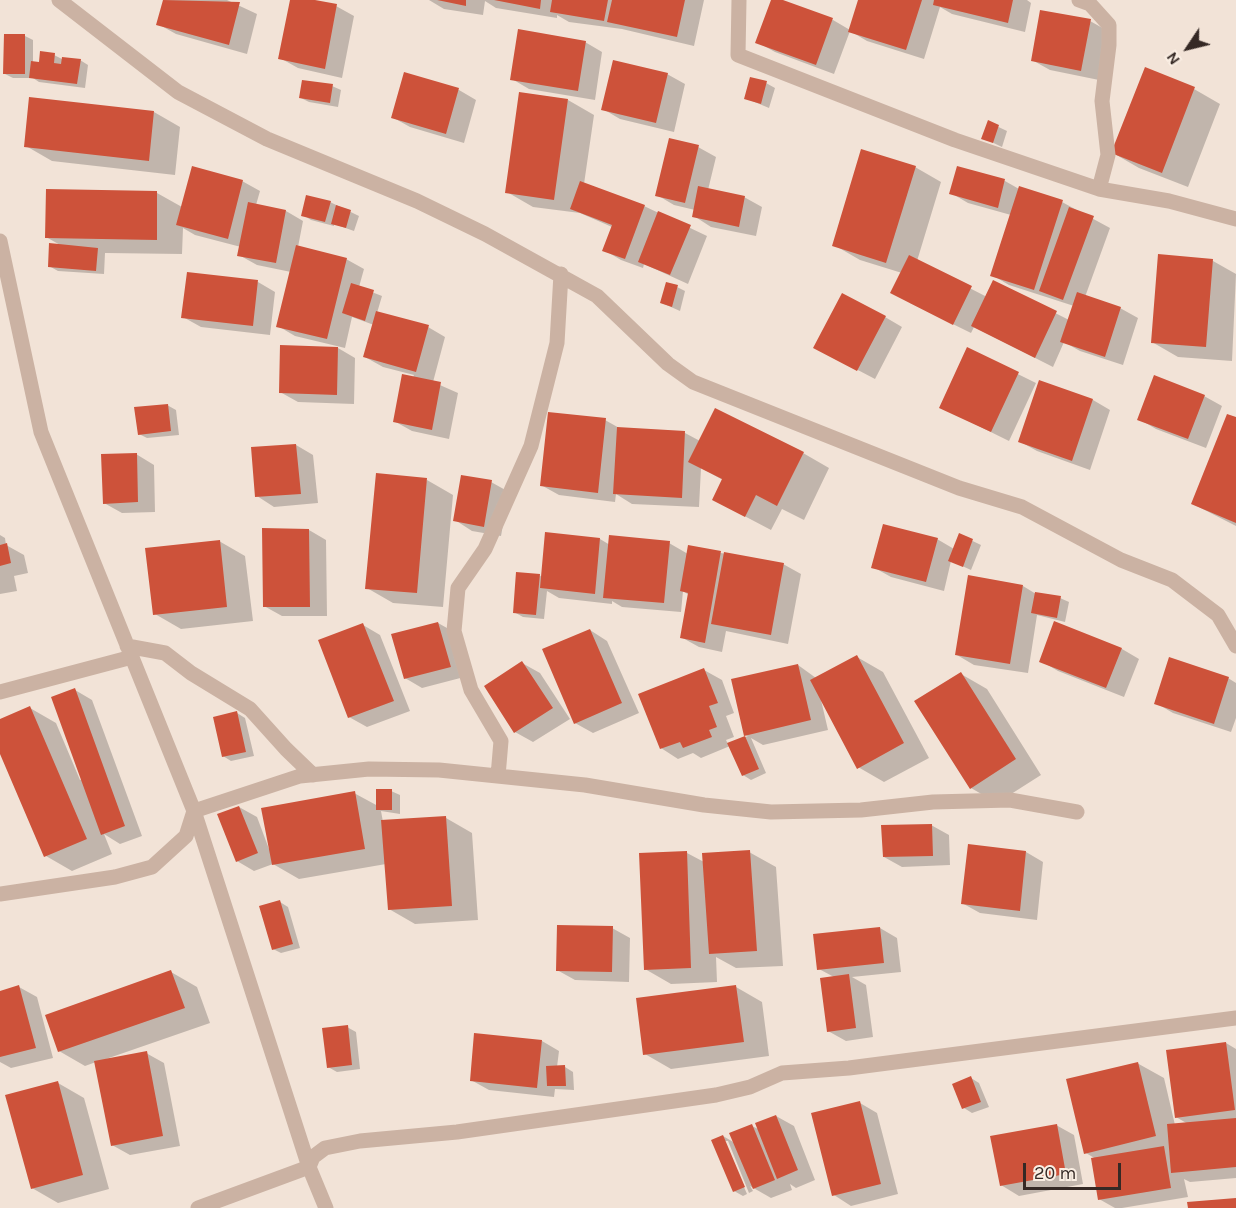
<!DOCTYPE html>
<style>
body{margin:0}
#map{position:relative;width:1236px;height:1208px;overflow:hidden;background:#f2e3d7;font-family:Karla,sans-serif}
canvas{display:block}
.north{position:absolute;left:1158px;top:18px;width:60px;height:60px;-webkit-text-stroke:4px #faeee3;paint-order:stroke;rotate:235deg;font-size:16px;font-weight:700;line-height:24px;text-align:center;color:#352925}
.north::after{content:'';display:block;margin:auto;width:21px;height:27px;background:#352925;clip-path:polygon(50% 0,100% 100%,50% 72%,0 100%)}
.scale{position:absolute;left:1023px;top:1163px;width:98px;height:27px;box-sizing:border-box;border:3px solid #352925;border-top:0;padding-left:8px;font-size:18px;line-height:21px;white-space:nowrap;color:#352925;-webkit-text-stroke:4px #faeee3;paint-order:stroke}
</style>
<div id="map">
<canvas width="1236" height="1208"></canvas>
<div class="north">N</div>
<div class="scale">20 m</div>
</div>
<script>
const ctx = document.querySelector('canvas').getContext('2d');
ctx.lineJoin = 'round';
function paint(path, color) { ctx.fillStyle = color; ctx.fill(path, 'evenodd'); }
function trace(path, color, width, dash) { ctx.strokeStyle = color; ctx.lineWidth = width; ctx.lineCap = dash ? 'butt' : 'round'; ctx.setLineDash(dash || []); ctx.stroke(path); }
paint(new Path2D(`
 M165,0h62l30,14 -10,40 -71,-20 -18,-10z
 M291,0l45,6 18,10 -12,62 -44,-10 -18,-10z
 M429,0h275l-10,46 -72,-17 -53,-7 -12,-7v3l-61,-10 -11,-7 -2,14 -39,-6z
 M772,0l61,20 17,10 9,-30h168l4,3 -6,29 -73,-18 -12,-7 -16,52 -57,-18 -17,-10 -16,43 -59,-22 -18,-10z
 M1090,21l18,10 -9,49 -49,-10 -18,-10z
 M25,36l8,4v23l7,1 14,-9 10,5h16l8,5 -3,23 -46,-6 -6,-4h-20l-8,-4z
 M585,42l17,10 -7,48 -66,-11 -17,-10z
 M405,73l54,17 17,10 -12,43 -54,-16 -18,-10z
 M667,74l18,10 -11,48 -54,-13 -17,-10z
 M766,83l9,5 -6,20 -24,-10z
 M332,86l9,4 -3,17 -29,-5 -8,-4z
 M1194,89l26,15 -32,83 -49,-19 -26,-15z
 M568,100l26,15 -10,69 60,22 63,30 -19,48 -44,-20 -1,4 -22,-8 -17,-10 8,-23 -32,-14 -47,-6 -26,-15z
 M154,112l26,15 -5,48 -123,-14 -26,-15z
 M988,122l19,9 -5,16 -19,-9z
 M698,147l18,10 -8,33 36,7 18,10 -6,29 -45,-9 -17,-11 1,-6 -21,-5 -17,-10z
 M915,167l26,15 -24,79 70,36 7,-15 75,38 5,-14 -65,-21 -17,-10 19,-60 -43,-12 -17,-10 7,-25 47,13 14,8 43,13 48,26 -25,69 35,11 18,10 -15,47 -43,-14 -16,-9 -11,25 -79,-40 -3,6 -61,-30 -8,-30 -42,-13 -26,-15z
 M242,181l18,10 -4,14 30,6 17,10 -5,26 48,12 18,10 -5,18 23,9 -5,17 51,14 17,10 -12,45 25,11 -9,46 -37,-8 -18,-10 20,-46 -31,-8 -18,-10 9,-32 -22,-8 -7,31 -50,-12 -17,-10 13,-54 -34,-7 -18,-10 2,-8 -46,-12 -12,-7 -1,26 -77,-1 -1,21 -46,-3 -9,-5 13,-20 -16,-9 1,-46 110,2 25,14z
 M330,202l29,14 -5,15 -20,-7v2l-23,-6 -8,-5z
 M1159,256l54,5 23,13 -4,87 -54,-4 -26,-15z
 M258,282l17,10 -5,43 -69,-8 -18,-10z
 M677,287l8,4 -5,20 -18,-8z
 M885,317l17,10 -27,52 -42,-22z
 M338,348l17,10 -1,46 -56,-2 -18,-10z
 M967,349l69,34 -27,58 -69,-34z
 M1040,382l53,18 17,10 -20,60 -53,-19 -18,-10z
 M1204,396l18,10 -16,42 -50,-19 -17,-10z
 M167,405l9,5 3,25 -32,3 -8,-4z
 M1236,419v107l-43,-22z
 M605,420l16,9 64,4 15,8 103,12 26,15 -25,52 -22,-11 -11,21 -57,-30 9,-20 -22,-12 -2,39 -67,-3 -16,-10 -1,8 -56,-7 -18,-10z
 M296,445l17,10 5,48 -44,4 -17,-11z
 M136,454l18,11 1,47 -33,1 -18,-10z
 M427,480l26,15 -10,112 -50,-4 -26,-15z
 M491,482l18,10 -8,44 -29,-5 -17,-11z
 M309,530l17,10 1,76h-45l-18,-10z
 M547,533l53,6 10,6 59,-2 19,11 33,-1 62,11 18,10 -13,70 -62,-13 -4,21 -23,-5 -18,-10 8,-42 -6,-4 -2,21 -59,-5 -10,-6v3l-53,-6 -12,-7 -3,28 -21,-2 -9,-5 25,-37 3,2z
 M0,535l5,3 1,7 18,10 4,18 -14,3 3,15 -17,3z
 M960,535l21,10 -10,25 -20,-9 -7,30 -53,-14 -18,-10 64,-28 17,10z
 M219,541l26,15 8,65 -72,8 -26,-15z
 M1023,586l13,8 24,4 9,4 -4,20 -28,-7 -9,58 -54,-8 -17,-10z
 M438,623l18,10 12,43 -46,12 -17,-10z
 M1055,623l67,26 17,10 -15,38 -66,-26 -17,-10z
 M363,625l17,10 30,76 -43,16 -18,-10z
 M590,630l17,11 32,72 -46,20 -18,-10z
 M857,657l26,15 46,86 -45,24 -26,-15 -37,-67 7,30 -65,15 -12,-7 15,35 -15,7 -8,-5 -13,-29 -29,12 -8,-5 -15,6 -17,-11 43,-78 18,10 12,33 -8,3 8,21 -8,3 2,4 20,-8 -3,-1 53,-70 18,13z
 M522,663l18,10 30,46 -37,23 -18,-10z
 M961,674l26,15 54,86 -44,28 -26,-15z
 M1228,678l8,5v35l-5,14 -58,-19 -17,-10z
 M75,690l17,10 50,136 -22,8 -16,-10 8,20 -40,17 -26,-15 -46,-106v-29l30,-13 26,15 24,57 3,-1z
 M237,713l8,5 9,38 -23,5 -8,-5z
 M391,791l9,4v19l-19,-3 2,11 63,-4 26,15 6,87 -63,4 -26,-15 -3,-45 -87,15 -26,-15 -19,7 -17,-10 2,-54 18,10 12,32 85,-56 24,13z
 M931,825l18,10 1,30 -48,2 -18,-10z
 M969,846l57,6 17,10 -6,58 -57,-7 -18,-10z
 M749,852l27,15 7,99 -47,2 -20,-11 1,25 -46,2 -26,-15 42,-116 17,9z
 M280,902l8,5 12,41 -19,5 -8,-4z
 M612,928l18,10 -1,44 -54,-2 -18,-10z
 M880,928l17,10 4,34 -49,5 14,8 7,52 -27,4 -18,-10 6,-54 -15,-8z
 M171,972l26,15 13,36 -104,36 40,-6 18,10 16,83 -50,9 -18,-10 -16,-83 -11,4 -26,-15z
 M19,987l18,10 16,61 -42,10 -11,-6v-70z
 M736,987l26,15 7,54 -98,13 -26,-15z
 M347,1027l9,5 4,37 -23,3 -9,-5z
 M542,1041l17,10 -2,16h8l8,5 1,18 -19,-1 -1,8 -65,-7 -18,-10z
 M1226,1043l10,6v129l-46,4 -6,-3 4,18 -66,11h-7l-16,-9 -3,-40 -10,-6 51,-90 27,15 11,47 13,-1 -12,-7z
 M971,1078l8,5 10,24 -17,6 -8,-5z
 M58,1083l26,15 25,91 -51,14 -26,-15z
 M860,1103l17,10 21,81 -47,12 -17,-11z
 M776,1116l18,10 21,54 -19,8 -6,-4 2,6 -21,8 -21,-12 3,5 -4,2 -21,-52h-4l23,53 -4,2 -9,-5 -11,-55 12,7 17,-17 8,4z
 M1056,1125l18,10 9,49 -64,12 -18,-11z`), '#0003');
paint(new Path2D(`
 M163,0l77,2 -11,43 -73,-20z
 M290,0h25l22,4 -12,65 -47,-10z
 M437,0h29v6z
 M494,0h47l-1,9z
 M552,0h56l-4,21 -54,-9z
 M612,0h73l-8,37 -70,-15z
 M771,0h12l50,18 -17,47 -61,-22z
 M858,0h64l-16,50 -58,-18z
 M934,0h79l-5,23 -75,-18z
 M1040,10l51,9 -10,52 -50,-10z
 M518,29l68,12 -8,50 -68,-11z
 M4,34h21v40h-22z
 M40,51l15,2 -1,10 7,1 1,-7 19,2 -4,25 -48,-6 2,-17 8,1z
 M613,60l55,13 -12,50 -55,-13z
 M1145,67l50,20 -33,86 -51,-20z
 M404,72l55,16 -13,46 -55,-16z
 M750,77l17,4 -6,23 -17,-5z
 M302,80l31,4 -3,19 -31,-5z
 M519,92l49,7 -14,101 -49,-7z
 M29,97l125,14 -5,50 -125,-14z
 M988,120l11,5 -6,18 -12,-4z
 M669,138l30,7 -14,58 -30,-7z
 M861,149l55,17 -30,97 -54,-17z
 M192,166l51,14 -15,59 -52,-14z
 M957,166l48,13 -7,29 -49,-14z
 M580,181l65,24 -20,54 -23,-8 10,-26 -42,-16z
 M698,186l47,10 -6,31 -47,-10z
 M1019,186l44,14 -29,90 -44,-14z
 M46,189l111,2v49l-112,-2z
 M306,195l25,6 -6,21 -24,-6z
 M248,202l38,8 -10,53 -39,-7z
 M336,205l15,5 -5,18 -15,-4z
 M1069,207l25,9 -31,84 -24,-9z
 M658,211l33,14 -21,50 -32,-13z
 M49,243l49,5 -2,23 -48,-4z
 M296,245l51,13 -20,81 -51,-12z
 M1158,254l55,5 -7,88 -55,-4z
 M909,255l63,31 -19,39 -63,-32z
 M187,272l71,8 -5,46 -72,-8z
 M993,280l64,31 -22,47 -64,-32z
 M666,282l12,3 -6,22 -12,-4z
 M351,283l23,7 -9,31 -23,-8z
 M1077,292l44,15 -16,50 -45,-15z
 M842,293l44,23 -29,55 -44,-23z
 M376,311l53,14 -13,47 -53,-15z
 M280,345l58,2 -1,48 -58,-2z
 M967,347l52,25 -28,60 -52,-24z
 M402,374l39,8 -9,48 -39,-8z
 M1154,375l51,20 -17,44 -51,-19z
 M1039,380l54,19 -21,62 -54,-19z
 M168,404l3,27 -33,4 -4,-28z
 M715,408l89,44 -27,54 -21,-11 -11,22 -33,-17 10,-21 -34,-17z
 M548,412l58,6 -8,75 -58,-7z
 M1227,414l9,3v106l-45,-19z
 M617,427l68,4 -3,67 -69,-4z
 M296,444l5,50 -46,3 -4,-50z
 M137,453l1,49 -35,2 -2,-50z
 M376,473l51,5 -10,115 -52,-4z
 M461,475l31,5 -8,47 -31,-6z
 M883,524l55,14 -12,44 -55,-14z
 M262,528l47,1 1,78h-47z
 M545,532l55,6 -5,56 -55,-6z
 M959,533l14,6 -10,28 -15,-6z
 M609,535l61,6 -6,62 -61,-5z
 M220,540l7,67 -74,8 -8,-67z
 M7,543l4,20 -11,3v-21z
 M688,545l33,6 -16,92 -25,-5 8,-45 -8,-2z
 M724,552l60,11 -13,72 -60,-11z
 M516,572l24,2 -4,41 -23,-2z
 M968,575l55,10 -13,79 -55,-9z
 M1035,592l26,4 -4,22 -26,-5z
 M1054,621l68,27 -16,40 -67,-26z
 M438,622l13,45 -47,12 -13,-45z
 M363,623l31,78 -46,17 -30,-78z
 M590,629l32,74 -48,21 -32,-75z
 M857,655l47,88 -47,26 -47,-89z
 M1169,657l60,20 -15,47 -60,-20z
 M522,661l31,47 -39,25 -30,-47z
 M798,664l13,56 -67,16 -13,-57z
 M704,668l14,35 -9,3 8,21 -8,3 3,7 -29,11 -3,-6 -20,7 -22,-55z
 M961,672l55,87 -46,30 -56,-88z
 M75,688l50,138 -24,9 -50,-138z
 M30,706l57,133 -43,18 -44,-103v-35z
 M237,711l9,41 -24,5 -9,-40z
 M745,736l14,33 -17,7 -15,-33z
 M376,789h16v21h-16z
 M355,791l10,58 -93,16 -11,-57z
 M239,806l19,47 -22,9 -19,-48z
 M446,816l6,90 -64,4 -7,-90z
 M932,824l1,32 -50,1 -2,-32z
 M968,844l58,7 -6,60 -59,-7z
 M750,850l7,101 -48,3 -7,-101z
 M687,851l4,117 -47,2 -5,-117z
 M280,900l13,44 -21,6 -13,-44z
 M557,925l56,1 -1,46 -56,-1z
 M880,927l4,36 -67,7 -4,-36z
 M171,970l14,38 -127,44 -13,-37z
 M849,974l7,54 -29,4 -7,-54z
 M19,985l17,63 -36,9v-66z
 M736,985l8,57 -101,13 -7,-57z
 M348,1025l4,40 -25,3 -5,-40z
 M474,1033l68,7 -5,48 -67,-7z
 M1226,1042l9,68 -60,8 -9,-68z
 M147,1051l16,85 -52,10 -17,-85z
 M1138,1062l18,74 -72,18 -18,-75z
 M565,1065l1,21h-19l-1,-20z
 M971,1076l10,26 -19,7 -10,-25z
 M58,1081l25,94 -52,14 -26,-94z
 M860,1101l21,83 -49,12 -21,-83z
 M776,1115l22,55 -21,9 -22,-56z
 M1236,1118v49l-65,6 -4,-49z
 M752,1124l23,56 -22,9 -24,-56z
 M1057,1124l9,50 -66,12 -10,-50z
 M723,1135l22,52 -12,5 -22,-52z
 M1164,1146l7,42 -73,12 -7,-42z
 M1236,1198v10h-48l-1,-6z`), '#cd523a');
trace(new Path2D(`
 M59,0l119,92 89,47 150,62 68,33 112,62 71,68 25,18 266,106 63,19 99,53 51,20 46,35 18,31
 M739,0l-1,55 217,85 144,49 70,12 67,18
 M1079,0l11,4 19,21v20l-7,56 6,54 -9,34
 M0,241l41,191 153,379 115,356 17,41
 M127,646l38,7 26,20 59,36 36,40 27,26
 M0,692l132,-35
 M498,776l3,-35 -30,-51 -17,-59 4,-43 27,-39 46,-103 26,-103 4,-69
 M0,894l115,-17 37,-10 34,-31 8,-25 106,-35 69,-7 70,1 146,15 119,20 67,7 90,-2 72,-8 77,-2 67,12
 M198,1208l111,-41 4,-10 12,-9 35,-7 97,-9 259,-37 34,-8 32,-14 67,-5 387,-50`), '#cbb2a3', 15);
</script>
